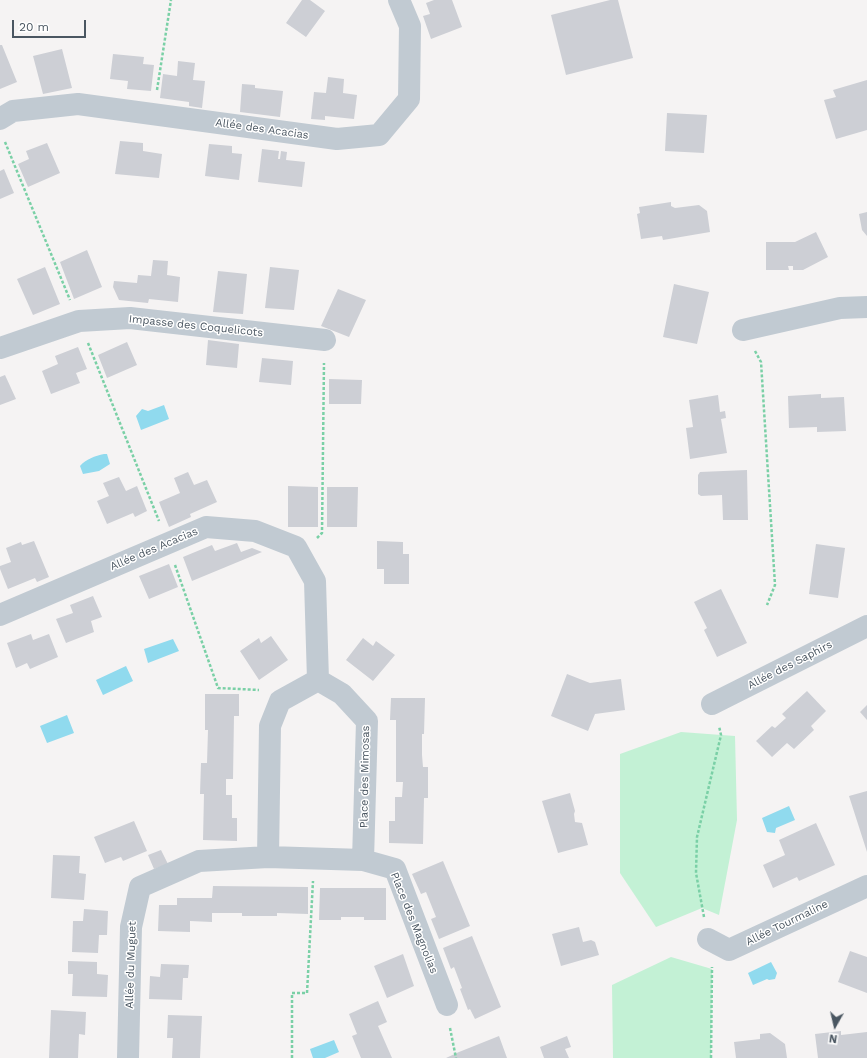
<!DOCTYPE html>
<meta charset="utf-8">
<style>
body{margin:0}
#map{position:relative;width:867px;height:1058px;overflow:hidden;background:#f5f3f3;font-family:"Work Sans",sans-serif}
canvas{display:block}
.north{position:absolute;left:815px;top:1006px;width:40px;height:40px;-webkit-text-stroke:3px #fff;paint-order:stroke;rotate:188deg;font-size:11px;font-weight:700;line-height:16px;text-align:center;color:#4a5661}
.north::after{content:'';display:block;margin:auto;width:14px;height:18px;background:#4a5661;clip-path:polygon(50% 0,100% 100%,50% 72%,0 100%)}
.scale{position:absolute;left:12px;top:20px;width:74px;height:18px;box-sizing:border-box;border:2px solid #4a5661;border-top:0;padding-left:5px;font-size:12px;line-height:14px;white-space:nowrap;color:#4a5661;-webkit-text-stroke:3px #fff;paint-order:stroke}
</style>
<div id="map">
<canvas width="867" height="1058"></canvas>
<div class="north">N</div>
<div class="scale">20 m</div>
</div>
<script>
const ctx = document.querySelector('canvas').getContext('2d');
ctx.lineJoin = 'round';
function paint(path, color) { ctx.fillStyle = color; ctx.fill(path, 'evenodd'); }
function trace(path, color, width, dash) { ctx.strokeStyle = color; ctx.lineWidth = width; ctx.lineCap = dash ? 'butt' : 'round'; ctx.setLineDash(dash || []); ctx.stroke(path); }
function write(font, color, halo, rows, align = 'center') {
  ctx.font = font + ' "Work Sans",sans-serif'; ctx.lineWidth = 3; ctx.setLineDash([]); ctx.textBaseline = 'middle'; ctx.strokeStyle = halo; ctx.fillStyle = color; for (const [text, x, y, turn = 0] of rows) {
    ctx.save(); ctx.translate(x, y); ctx.rotate((+turn || 0) * Math.PI / 180); ctx.textAlign = isNaN(turn) ? turn : align; if (halo) ctx.strokeText(text, 0, 0); ctx.fillText(text, 0, 0); ctx.restore();
  }
}
paint(new Path2D(`
 M681,732l54,4 2,84 -18,95 -17,-7 -46,19 -36,-54v-119z
 M671,957l41,12 -1,89h-98l-1,-73z`), '#c3f1d5');
paint(new Path2D(`
 M164,405l5,14 -28,11 -5,-14 6,-7 6,2z
 M104,454h3l3,10 -11,7 -16,3 -3,-8c6,-7 15,-10 24,-12z
 M173,639l6,12 -31,12 -4,-14z
 M126,666l7,15 -30,14 -7,-15z
 M67,715l7,18 -27,10 -7,-17z
 M789,806l6,14 -19,8 -1,5 -8,-1 -5,-14z
 M771,962l6,11 -2,6 -6,1 -2,-1 -14,6 -5,-12z
 M334,1040l5,12 -14,6h-12l-3,-9z`), '#90daee');
paint(new Path2D(`
 M302,0h8l15,11 -19,26 -20,-14z
 M434,0h18l10,27 -31,12 -8,-23 7,-2 -4,-11z
 M610,0h8l15,58 -67,17 -15,-60z
 M0,45h2l15,37 -17,7z
 M62,49l10,39 -29,6 -10,-38z
 M113,54l31,3 -1,7 11,1 -3,26 -24,-2 1,-8 -18,-2z
 M178,61l17,2 -2,17 12,1 -3,27 -13,-2v-4l-29,-4 3,-24 14,2z
 M328,77l16,2 -1,14 14,2 -3,24 -29,-3v4l-14,-1 3,-27 12,1z
 M867,80v50l-31,9 -12,-39 12,-3 -3,-7z
 M242,84l13,1v3l28,3 -3,26 -40,-5z
 M667,113l40,2 -3,38 -39,-2z
 M120,141l23,2v8l19,3 -3,24 -44,-4z
 M47,143l13,30 -32,14 -10,-23 11,-5 -3,-8z
 M209,144l23,2v7l10,1 -3,26 -34,-4z
 M262,149l17,2 -1,8h2l1,-8 6,1 -1,8 19,2 -3,25 -44,-5z
 M4,169l10,24 -14,6v-28z
 M671,202v4l4,2 24,-3 8,6 3,21 -47,8 -1,-4 -21,3 -4,-25 3,-1 -1,-6z
 M867,212v24l-5,-6 -3,-16z
 M816,232l12,25 -25,13h-10v-4h-5l1,4h-23v-28h29z
 M87,250l15,37 -28,12 -14,-37z
 M153,260l15,1 -1,14 13,2 -2,25 -29,-3 -1,4 -29,-3 -6,-13 1,-6 23,2 1,-8 13,1z
 M45,267l15,37 -27,11 -16,-36z
 M270,267l29,3 -5,40 -29,-2z
 M218,271l29,3 -4,40 -30,-2z
 M674,284l35,8 -12,52 -34,-7z
 M338,289l28,11 -17,37 -28,-11z
 M208,340l31,4 -2,24 -31,-3z
 M127,342l10,23 -30,13 -9,-23z
 M78,347l9,22 -11,4 4,10 -29,11 -9,-23 16,-7 -3,-8z
 M262,358l31,3 -2,24 -32,-3z
 M5,375l11,24 -16,6v-28z
 M329,379l33,1 -1,24h-32z
 M821,394v4l23,-1 2,34 -29,1v-5l-28,1 -1,-32z
 M718,395l2,17 5,-1 1,7 -5,1 6,34 -37,6 -4,-31 7,-1 -4,-27z
 M747,470l1,50h-25l-1,-25 -21,1 -3,-2v-19l2,-3z
 M188,472l6,13 13,-5 10,22 -27,12 1,3 -22,10 -10,-25 21,-9 -6,-15z
 M119,477l7,14 11,-5 10,25 -12,6 -2,-4 -26,11 -10,-23 12,-5 -6,-13z
 M288,486l30,1v40h-30z
 M327,487h31l-1,40h-30z
 M34,541l15,36 -12,5 -2,-4 -27,11 -8,-20v-3l11,-4 -5,-14 15,-6 1,3z
 M377,541l26,1v12h6v30h-25v-15h-7z
 M237,543l4,9 11,-4 10,4 -70,29 -9,-24 29,-12 3,6z
 M816,544l29,4 -7,50 -29,-4z
 M169,564l9,23 -29,12 -10,-23z
 M721,589l26,54 -30,14 -13,-27 3,-2 -13,-26z
 M93,596l9,21 -11,4 3,11 -28,11 -10,-24 17,-6 -3,-8z
 M31,634l2,6 16,-6 9,23 -28,12 -3,-6 -11,5 -9,-25z
 M271,636l17,24 -29,20 -19,-29 19,-13 2,5z
 M363,638l10,8 3,-5 19,14 -22,26 -27,-21z
 M567,674l23,9 31,-4 4,31 -30,4 -7,17 -37,-15z
 M807,691l19,20 -15,15 3,4 -20,19 -7,-6 -15,14 -16,-16 16,-15 3,2 11,-10 -4,-4z
 M205,694h34v22h-5l-1,63h-7v16h6v23h5v23l-34,-1 1,-46h-4l1,-31h6l1,-33h-3z
 M391,698h34l-1,36h-2v21l1,12h5v31h-4l-1,46 -34,-1v-22h6v-24h7l1,-15h-7v-62h-6z
 M867,705v15l-7,-8z
 M867,791v61l-18,-56z
 M570,793l5,18 -1,3 1,8 7,1 6,22 -30,8 -16,-52z
 M134,821l13,30 -24,10 -2,-4 -16,6 -11,-26z
 M816,823l19,42 -36,16 -2,-4 -24,11 -10,-23 22,-10 -6,-15z
 M161,850l7,14 -14,5 -6,-14z
 M53,855l27,1 -1,17 7,1 -2,26 -33,-2z
 M443,861l27,65 -31,13 -8,-20 5,-2 -10,-25 -5,2 -9,-20z
 M213,886l95,1v27l-31,-1v3h-35v-3h-30v9l-22,-1v11l-32,-1 1,-26h18v-7h35z
 M320,888h66v32h-22v-3h-23v3h-22z
 M84,909l24,2 -1,24h-8l-1,18 -26,-1 1,-31h10z
 M579,927l4,15 8,-2 4,2 4,13 -38,11 -9,-32z
 M472,936l29,71 -26,12 -5,-10 -2,1 -8,-21 2,-1 -8,-21 -3,2 -8,-21z
 M850,951l17,6v36l-29,-11z
 M403,954l11,32 -27,12 -13,-32z
 M68,961l29,1v12l11,1 -1,22 -35,-1 1,-22h-5z
 M161,964l28,1 -1,13h-5l-1,22 -33,-1 1,-23 10,1z
 M378,1001l9,21 -9,4 14,32h-31l-9,-22 5,-2 -8,-20z
 M51,1010l35,2 -1,23 -6,-1 -1,24h-29z
 M168,1015l34,1 -2,42h-28l1,-20h-6z
 M841,1031v4l26,-3v26h-49l-3,-24z
 M770,1033l15,11 2,14h-51l-2,-16 26,-3v-5z
 M499,1036l8,22h-61l13,-6z
 M567,1036l4,11 -6,2 4,9h-25l-4,-11z`), '#cdcfd5');
trace(new Path2D(`
 M157,90l14,-90
 M5,142l65,158
 M88,343l71,178
 M755,351l6,11 14,223 -8,20
 M317,538l5,-5 2,-170
 M175,565l43,123 41,2
 M704,917l-8,-44 1,-36 24,-102 -2,-9
 M450,1028l6,30
 M292,1058v-65h15l6,-112
 M711,1058l1,-91`), '#7ad0a6', 2.5, [3, 2]);
trace(new Path2D(`
 M0,119l13,-8 65,-7 259,35 42,-4 30,-36 1,-73 -11,-26
 M743,330l97,-22 27,-1
 M0,348l79,-27 51,-3 195,22
 M0,615l206,-88 49,4 41,16 19,34 3,99
 M712,704l155,-78
 M268,857l2,-131 10,-25 38,-21 24,14 25,27 -4,139
 M708,939l21,11 138,-64
 M128,1058l3,-131 9,-40 59,-26 69,-4 95,3 32,9 52,136`), '#c1cad2', 22);
write('11px', '#4a5661', '#fff', [
 ["Allée des Acacias",262,129,8],
 ["Impasse des Coquelicots",196,326,6],
 ["Allée des Acacias",154,549,-23],
 ["Allée des Saphirs",790,665,-27],
 ["Place des Mimosas",365,777,-89],
 ["Place des Magnolias",414,923,68],
 ["Allée Tourmaline",787,923,-26],
 ["Allée du Muguet",131,965,-88]
]);
</script>
